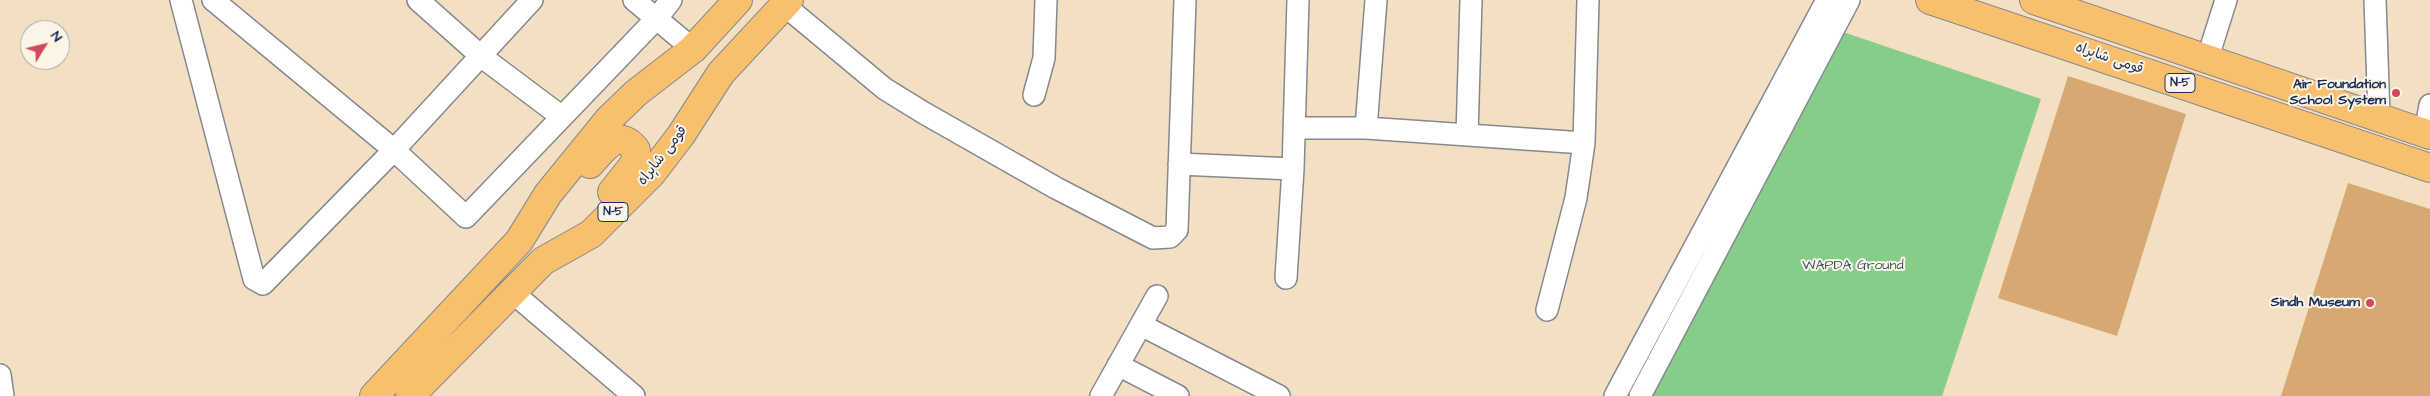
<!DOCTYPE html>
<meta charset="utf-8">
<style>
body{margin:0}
#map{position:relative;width:2430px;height:396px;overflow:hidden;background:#f3e0c2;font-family:"Architects Daughter",sans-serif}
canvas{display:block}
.north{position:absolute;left:20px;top:20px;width:50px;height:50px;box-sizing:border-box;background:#fcf5e5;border:1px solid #a2a6af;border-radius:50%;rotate:54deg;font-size:14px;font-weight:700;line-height:20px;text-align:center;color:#1b2f5e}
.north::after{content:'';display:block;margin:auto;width:18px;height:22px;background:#d1495b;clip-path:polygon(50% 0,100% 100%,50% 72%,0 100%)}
</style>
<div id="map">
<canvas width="2430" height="396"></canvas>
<div class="north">N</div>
</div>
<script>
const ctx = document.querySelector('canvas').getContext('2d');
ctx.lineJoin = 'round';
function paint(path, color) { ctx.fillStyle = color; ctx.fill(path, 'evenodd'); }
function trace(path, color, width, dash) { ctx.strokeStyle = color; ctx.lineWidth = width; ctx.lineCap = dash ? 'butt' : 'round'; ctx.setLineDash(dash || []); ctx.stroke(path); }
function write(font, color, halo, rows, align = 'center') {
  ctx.font = font + ' "Architects Daughter","Playpen Sans Arabic",sans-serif'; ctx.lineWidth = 4; ctx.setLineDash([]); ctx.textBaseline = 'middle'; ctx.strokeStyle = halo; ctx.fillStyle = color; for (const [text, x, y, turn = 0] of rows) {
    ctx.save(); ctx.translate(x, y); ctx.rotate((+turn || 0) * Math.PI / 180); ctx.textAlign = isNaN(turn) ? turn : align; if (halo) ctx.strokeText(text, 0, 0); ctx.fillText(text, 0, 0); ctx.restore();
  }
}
paint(new Path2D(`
 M1840,31l201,68 -99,297h-306z`), '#85cd89');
paint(new Path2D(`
 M2068,76l118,38 -69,222 -119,-38z
 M2348,183l82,26v187h-149z`), '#d6a974');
const street = new Path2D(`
 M181,0l73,279 9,5 131,-134 138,-150
 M213,0l181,150 72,67 191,-199 14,-18
 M418,0l64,57 80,60
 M634,0l59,49
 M2375,0l4,116
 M784,5l101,84 39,24 132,75 97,50 17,-1 7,-7 8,-230
 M2207,60l19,-60
 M1034,95l10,-37 2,-58
 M1295,128h71l218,15
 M1366,128l10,-128
 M2425,133l5,-28
 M1467,135l4,-135
 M1179,164l114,5
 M1286,278l7,-109 5,-169
 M512,292l122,104
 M1547,310l29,-112 8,-55 4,-143
 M1141,325l138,71
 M1118,365l60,31
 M0,375l3,21
 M1101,396l56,-100
 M1615,396l212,-396
 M1640,396l209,-396`);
const highway = new Path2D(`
 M1930,0l500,168
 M2034,0l396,135
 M590,164c14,-15 28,-38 46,-14l-1,13 -23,29
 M374,396l145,-155 29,-47 61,-75 27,-26 57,-44 45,-49
 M410,396l133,-135 48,-27 61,-61 29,-38 40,-62 68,-73`);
trace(street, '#878890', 24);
trace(highway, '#878890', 30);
trace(street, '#fff', 21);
trace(highway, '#f8bf6c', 28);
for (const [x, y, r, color] of [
 [2396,93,5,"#d1495b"],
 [2370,303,5,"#d1495b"]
]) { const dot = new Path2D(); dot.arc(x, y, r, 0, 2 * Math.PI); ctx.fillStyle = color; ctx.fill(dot); trace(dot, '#fcf5e5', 2); }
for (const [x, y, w] of [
 [2180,83,30],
 [613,212,30]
]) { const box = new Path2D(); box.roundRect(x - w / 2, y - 9.5, w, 19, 4); ctx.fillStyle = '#fcf5e5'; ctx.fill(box); trace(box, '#1b2f5e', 1); }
write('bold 12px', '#1b2f5e', null, [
 ["N-5",2180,83],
 ["N-5",613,212]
]);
write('14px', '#1b2f5e', '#fcf5e5', [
 ["قومی شاہراہ",2109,59,19],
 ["قومی شاہراہ",663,156,-52]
]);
write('bold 14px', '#1b2f5e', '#fcf5e5', [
 ["Air Foundation",2386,85],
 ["School System",2386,101],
 ["Sindh Museum",2360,303]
], 'right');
write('14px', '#365669', '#fcf5e5', [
 ["WAPDA Ground",1853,266]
]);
</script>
